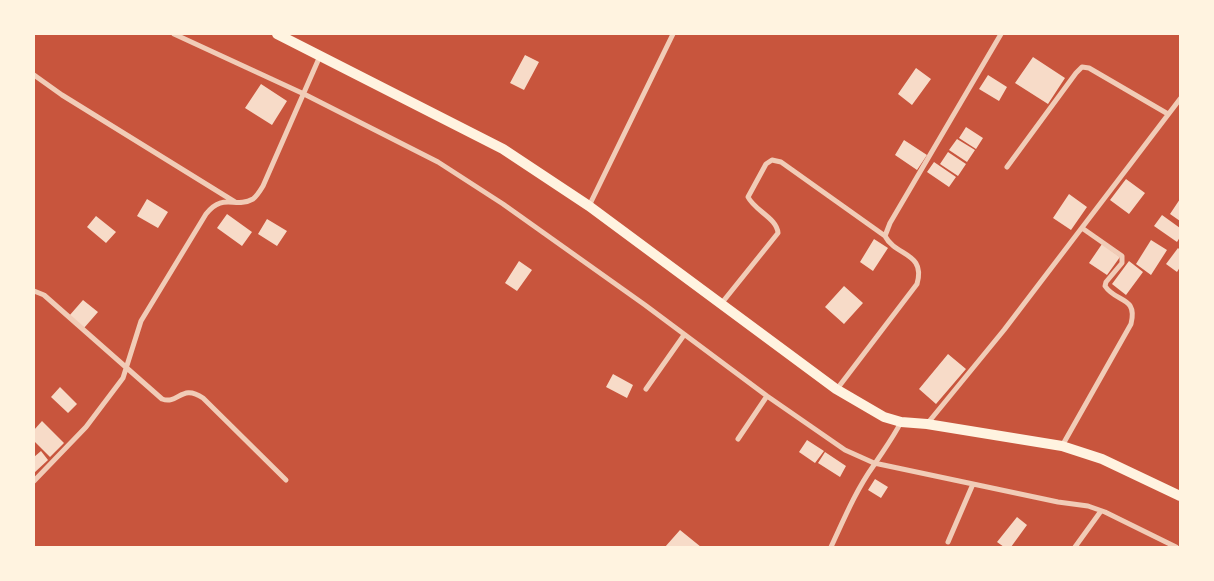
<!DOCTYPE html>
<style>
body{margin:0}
#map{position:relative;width:1214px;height:581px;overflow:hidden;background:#c8553d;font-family:Overpass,sans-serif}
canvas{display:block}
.frame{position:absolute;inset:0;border:35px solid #fff3e0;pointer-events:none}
</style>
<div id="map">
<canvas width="1214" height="581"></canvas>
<div class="frame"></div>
</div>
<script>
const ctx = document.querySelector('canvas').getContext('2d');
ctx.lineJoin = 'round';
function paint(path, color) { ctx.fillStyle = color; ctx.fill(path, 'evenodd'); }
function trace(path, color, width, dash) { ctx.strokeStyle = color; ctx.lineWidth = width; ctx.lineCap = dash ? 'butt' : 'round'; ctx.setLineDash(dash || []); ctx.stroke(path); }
paint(new Path2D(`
 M525,55l14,7 -15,28 -14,-7z
 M1033,57l32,21 -17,26 -33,-21z
 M916,68l15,11 -19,26 -14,-11z
 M988,75l19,12 -8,14 -20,-12z
 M261,84l26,17 -15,24 -27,-17z
 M966,127l17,11 -7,11 -17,-11z
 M957,139l18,11 -8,12 -18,-12z
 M904,140l23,15 -10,15 -22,-15z
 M948,152l18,12 -8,12 -18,-12z
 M934,162l22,15 -7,10 -22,-15z
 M1126,179l19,14 -16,21 -19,-14z
 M1069,194l18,13 -16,23 -18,-12z
 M147,199l21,13 -10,16 -21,-12z
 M1180,199v22l-10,-7z
 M227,214l25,18 -10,14 -25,-18z
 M1162,215l18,13v9l-3,5 -23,-16z
 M96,216l20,16 -10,11 -19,-16z
 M267,219l20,12 -10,15 -19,-12z
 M874,239l14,9 -15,23 -13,-9z
 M1151,240l16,10 -16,25 -15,-11z
 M1102,244l18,13 -13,18 -18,-12z
 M1178,248l2,2v17l-3,5 -11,-8z
 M519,261l13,9 -15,21 -12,-8z
 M1129,261l14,11 -17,23 -14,-11z
 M844,286l19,17 -19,21 -19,-17z
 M83,300l15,12 -14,16 -15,-12z
 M948,354l18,15 -30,35 -17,-15z
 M613,374l20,11 -6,13 -21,-11z
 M60,387l17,17 -9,9 -17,-16z
 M42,421l22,22 -14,14 -16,-16v-11z
 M807,440l17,11 -9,12 -16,-11z
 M41,451l7,9 -14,13v-16z
 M825,452l21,14 -6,11 -22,-14z
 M875,479l13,8 -7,11 -13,-8z
 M1017,517l10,8 -16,22h-7l-7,-5z
 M680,530l21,17h-36z`), '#f7dbc8');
trace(new Path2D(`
 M174,34l130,60 134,68 65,42 142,101 122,91 78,54 29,13 184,39 30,4 17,6 71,35
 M34,75l28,20 173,107
 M1007,167l69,-94 6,-6 7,1 79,46
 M589,206l84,-172
 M34,291l10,4 118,104c17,6 19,-16 41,-1l83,82
 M721,304l57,-71c-1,-15 -23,-22 -30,-36l18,-33 6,-4 9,2 104,74
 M646,389l38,-54
 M837,389l80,-105c9,-32 -21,-27 -32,-48l5,-13 111,-189
 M927,424l77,-94 176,-231
 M738,439l29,-43
 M1062,446l69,-122c7,-28 -15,-21 -26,-38l1,-4 16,-19v-7l-40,-28
 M34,481l52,-54 37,-49 18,-57 65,-107c17,-22 29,-5 47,-15 4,-3 7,-8 10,-13l57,-130
 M948,542l25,-58
 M831,547c13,-28 25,-57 43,-82 9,-14 19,-27 27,-43
 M1075,547l26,-36`), '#f1ccb7', 5);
trace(new Path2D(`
 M277,34l226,115 86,57 247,183 48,28 17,5 26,2 135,22 40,13 78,37`), '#fff3e0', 10);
</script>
